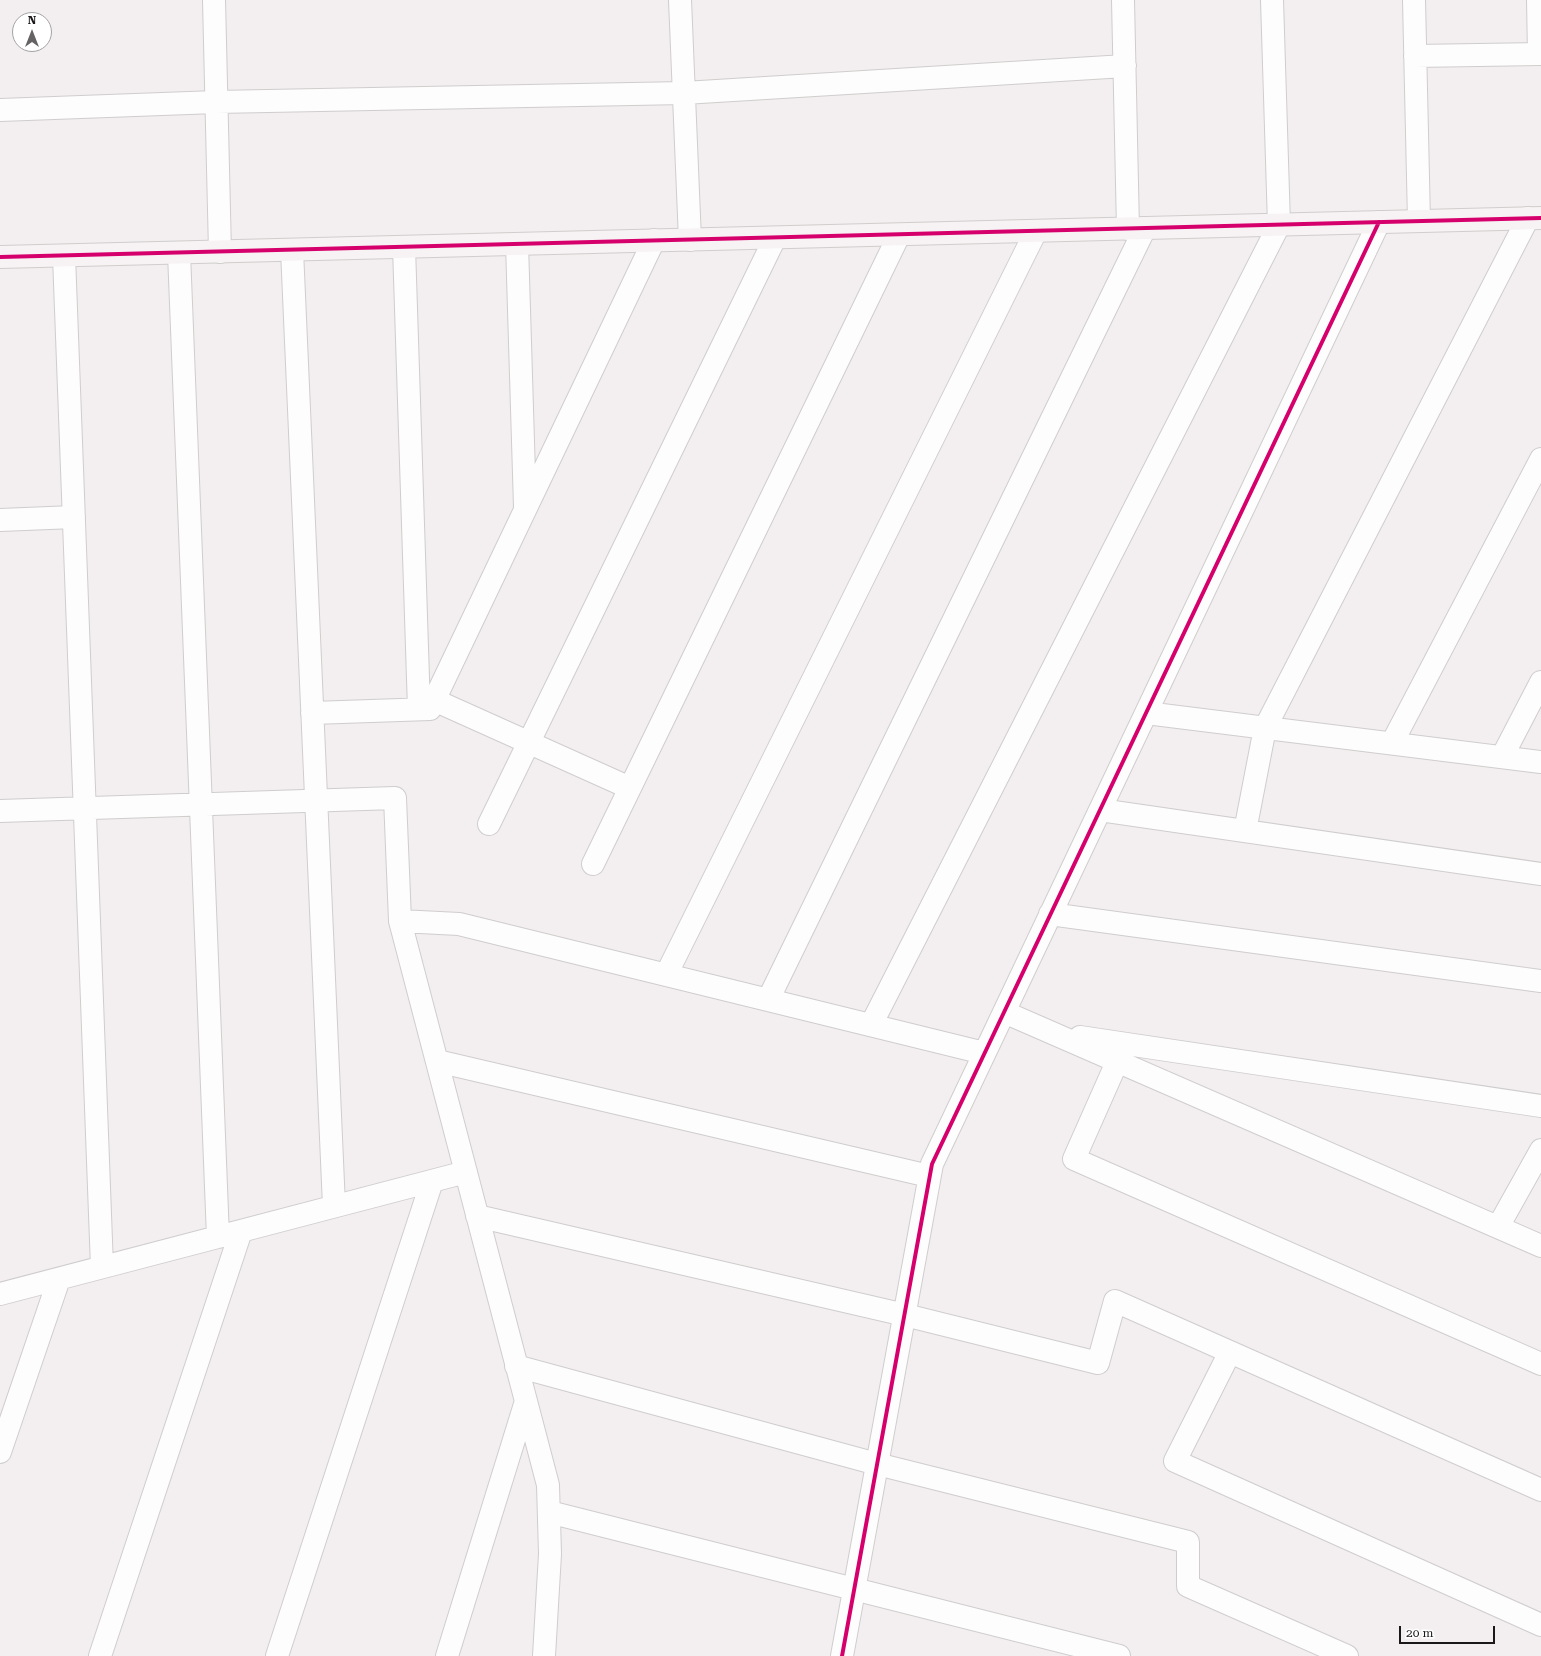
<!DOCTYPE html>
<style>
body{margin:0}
#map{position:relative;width:1541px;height:1656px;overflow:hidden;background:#f3eff0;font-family:"Roboto Serif",serif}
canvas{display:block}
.north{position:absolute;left:12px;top:12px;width:40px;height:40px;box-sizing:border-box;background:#fff;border:1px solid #a3a3a3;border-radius:50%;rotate:0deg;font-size:11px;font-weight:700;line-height:16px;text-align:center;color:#1a1818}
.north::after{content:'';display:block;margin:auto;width:14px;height:18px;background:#666364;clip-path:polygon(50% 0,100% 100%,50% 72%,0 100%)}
.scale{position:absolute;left:1399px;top:1626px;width:96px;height:18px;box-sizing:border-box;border:2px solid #1a1818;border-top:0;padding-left:5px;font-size:12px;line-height:14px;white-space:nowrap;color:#1a1818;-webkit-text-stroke:3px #fff;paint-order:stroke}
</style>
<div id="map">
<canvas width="1541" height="1656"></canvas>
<div class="north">N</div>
<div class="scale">20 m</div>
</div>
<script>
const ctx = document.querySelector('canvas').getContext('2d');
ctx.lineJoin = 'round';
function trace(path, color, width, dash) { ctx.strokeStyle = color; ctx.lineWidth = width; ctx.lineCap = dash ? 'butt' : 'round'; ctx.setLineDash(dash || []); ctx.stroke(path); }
const street = new Path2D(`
 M214,0l6,252
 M680,0l10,240
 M1123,0l5,229
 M1414,0l5,221
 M1538,0l1,54
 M1415,56l126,-2
 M0,110l216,-8 468,-9 441,-27
 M517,244l8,263
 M404,247l15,462
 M292,250l42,956
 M179,253l39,984
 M64,256l38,1011
 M0,520l74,-3
 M434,700l196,88
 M312,713l118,-4 224,-469
 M1146,713l395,49
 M1392,743l149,-284
 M1502,757l39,-75
 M1100,810l441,64
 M0,811l395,-13 5,123 148,564 2,69 -6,102
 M489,824l286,-586
 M1245,831l20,-103 263,-510
 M593,864l306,-629
 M1050,914l491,67
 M400,921l59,3 525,129
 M666,975l370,-744
 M768,1000l377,-772
 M1004,1012l537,234
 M871,1025l408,-800 -7,-225
 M1080,1037l461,69
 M437,1061l492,115
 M1117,1062l-43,97 467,205
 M477,1216l428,99 193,48 17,-62 426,189
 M1498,1227l43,-77
 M0,1294l466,-122
 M1230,1352l-55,109 366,164
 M516,1366l361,98 311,78v44l159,70
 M0,1452l59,-173
 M549,1512l570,144
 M100,1656l141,-425
 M277,1656l155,-475
 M447,1656l79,-255
 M842,1656l90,-492 447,-942`);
const secondary = new Path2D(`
 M0,257l1541,-39`);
trace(street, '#d0cdcd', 24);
trace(secondary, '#d0cdcd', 24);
trace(street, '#fdfdfd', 22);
trace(secondary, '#f7f2f3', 22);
trace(new Path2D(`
 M0,257l1541,-39
 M842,1656l90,-492 447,-942`), '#d6006c', 4);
</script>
